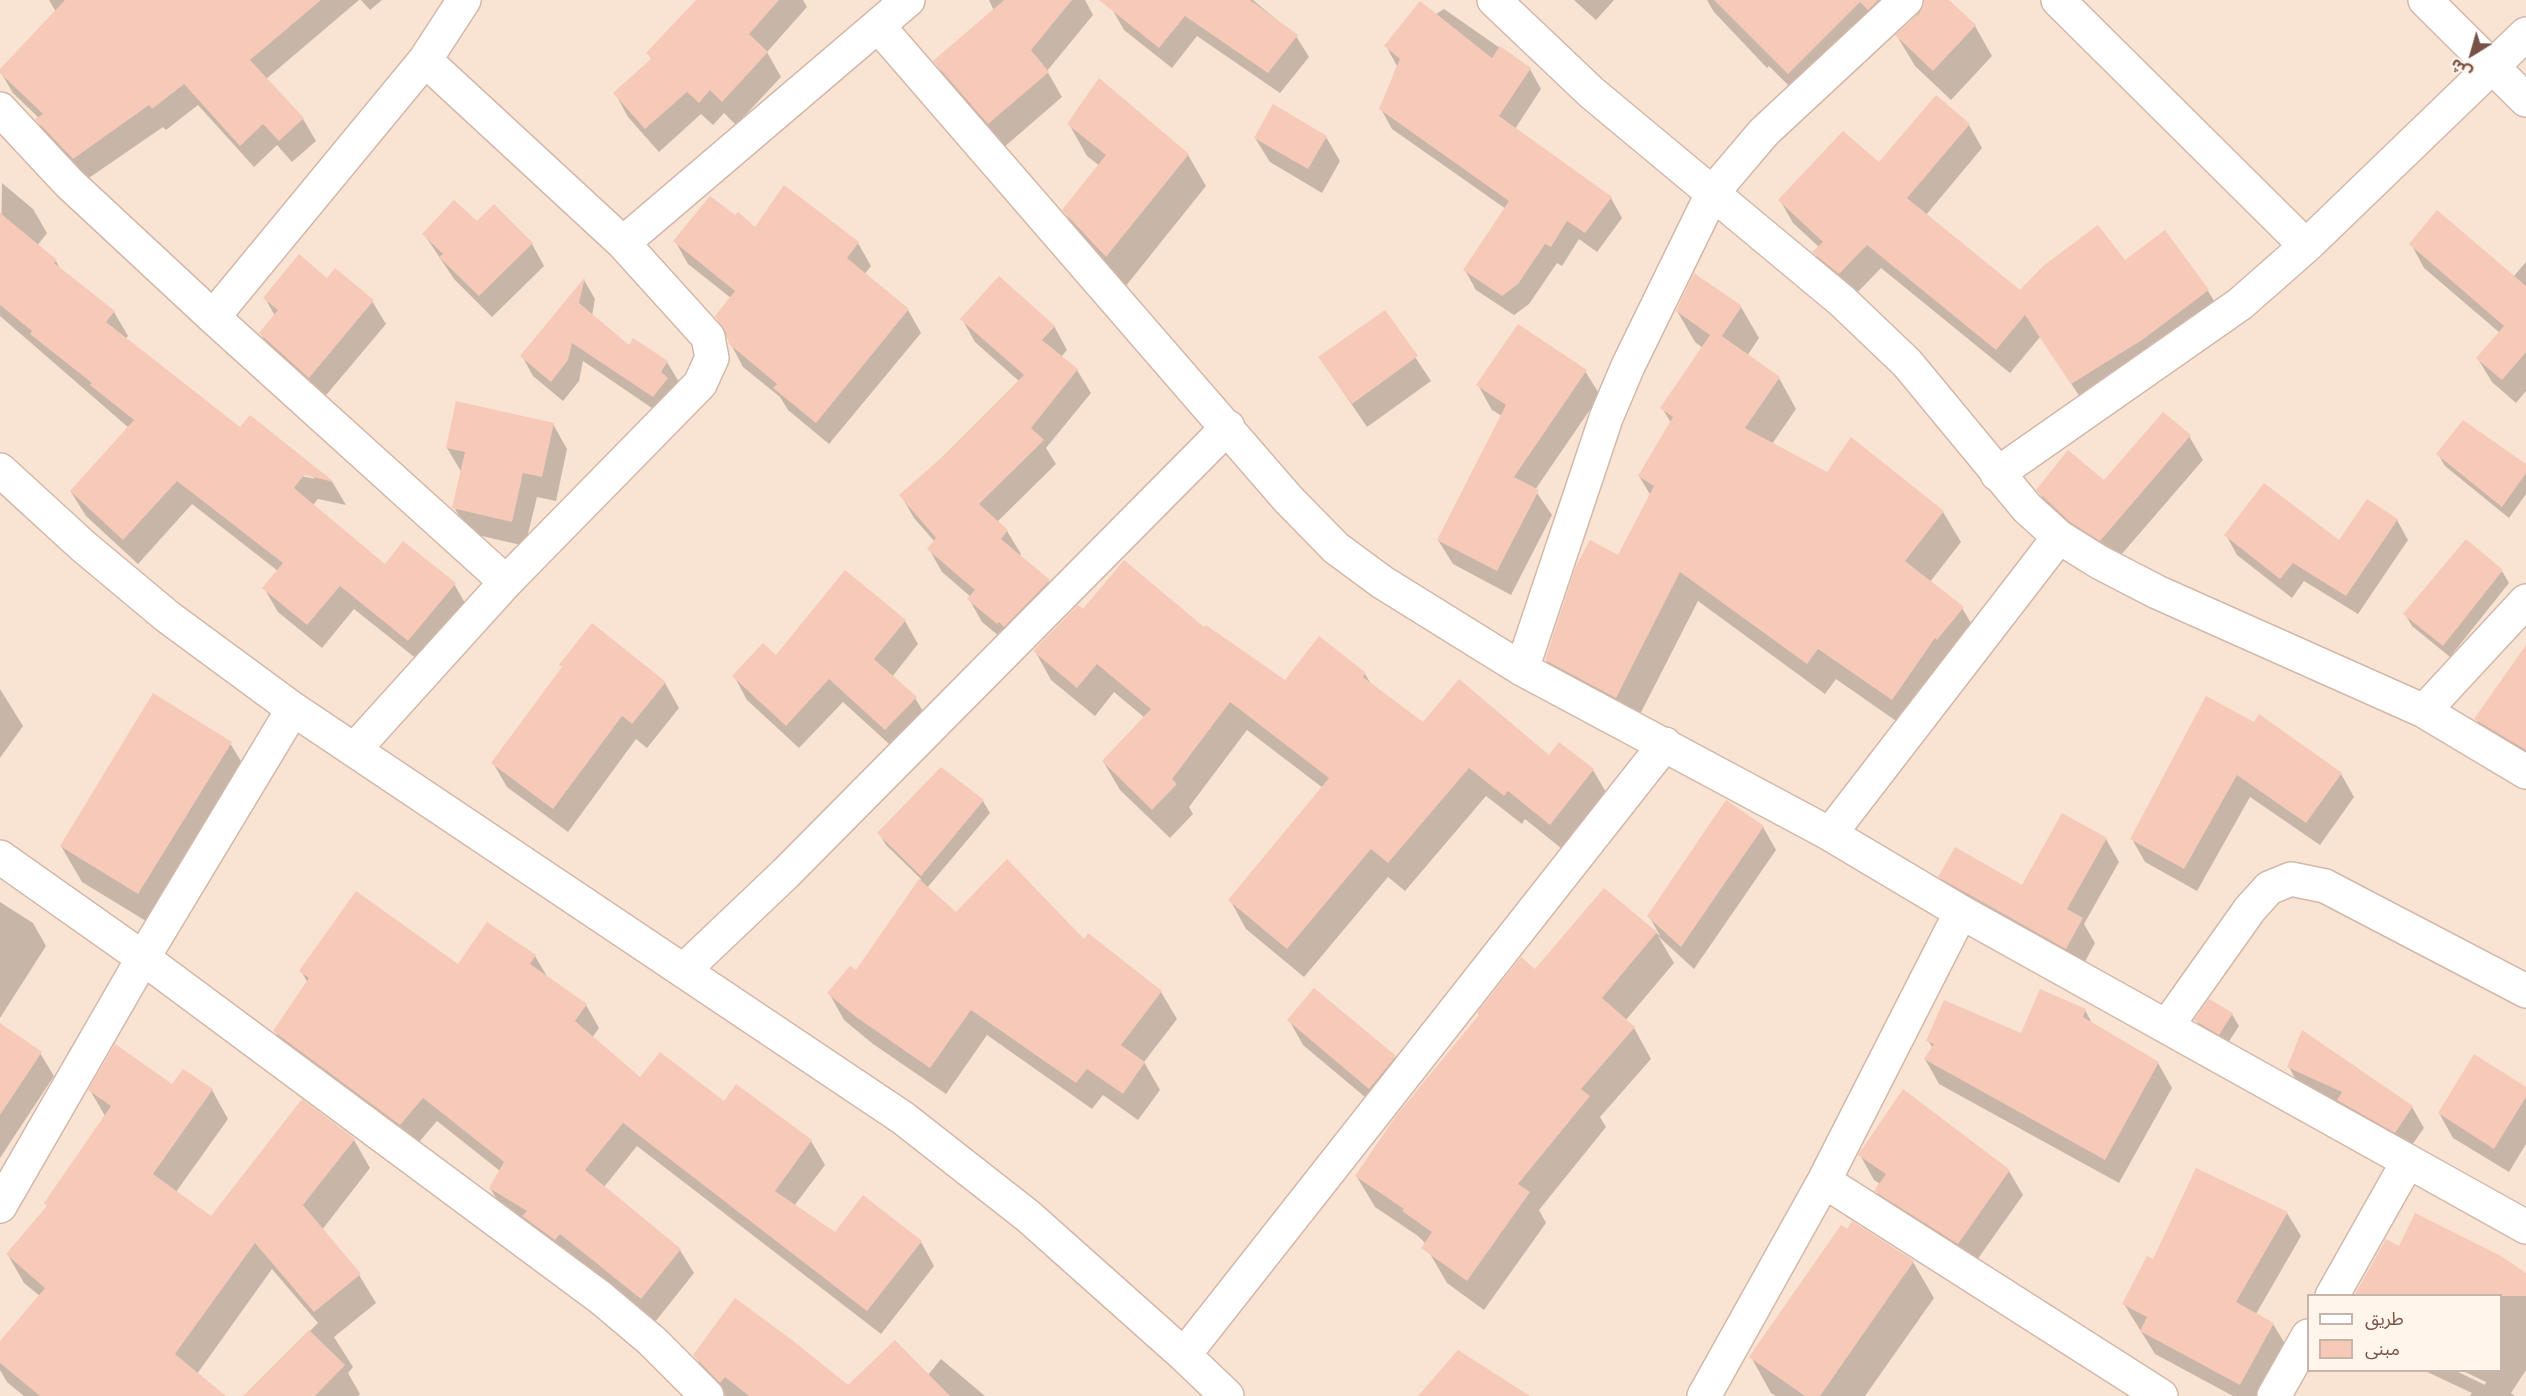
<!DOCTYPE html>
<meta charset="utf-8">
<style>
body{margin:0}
#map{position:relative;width:2526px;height:1396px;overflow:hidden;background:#fef0e3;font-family:"Work Sans","Noto Sans Arabic",sans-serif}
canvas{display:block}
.legend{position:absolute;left:2307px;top:1294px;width:195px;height:78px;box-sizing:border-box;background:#fff5eb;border:2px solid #c9b4a9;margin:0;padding:8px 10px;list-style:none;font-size:18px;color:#795246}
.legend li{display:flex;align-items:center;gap:12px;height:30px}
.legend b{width:30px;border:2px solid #c9b4a9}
.north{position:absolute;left:2442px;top:24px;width:60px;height:60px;-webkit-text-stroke:4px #fff5eb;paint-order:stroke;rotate:217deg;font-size:16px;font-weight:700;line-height:24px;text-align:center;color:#795246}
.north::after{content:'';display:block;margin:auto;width:21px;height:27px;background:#795246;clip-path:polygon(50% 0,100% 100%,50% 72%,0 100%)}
</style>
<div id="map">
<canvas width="2526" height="1396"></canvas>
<ul class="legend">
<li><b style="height:8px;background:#fff"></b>طريق</li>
<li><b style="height:16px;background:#f6c9b8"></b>مبنى</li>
</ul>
<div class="north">ش</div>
</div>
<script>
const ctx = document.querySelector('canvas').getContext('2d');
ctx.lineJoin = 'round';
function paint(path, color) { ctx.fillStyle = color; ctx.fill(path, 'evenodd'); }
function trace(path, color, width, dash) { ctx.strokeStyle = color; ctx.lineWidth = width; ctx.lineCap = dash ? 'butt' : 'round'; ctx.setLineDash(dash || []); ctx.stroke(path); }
paint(new Path2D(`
 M0,0h2526v1396h-2526zM2308,1296h192v74h-192z`), '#f9e4d3');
paint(new Path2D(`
 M49,0h310l-93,79 37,40 13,22 -24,21 -15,-17 -23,22 -56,-62 -32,25 -3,-3 -77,53 -36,-38 -13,-22 2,-2 -26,-25 -13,-22 56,-59z
 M361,0h21l-12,10z
 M698,0h105l4,7 -40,45 14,25 -45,48 -12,-12 -11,12 -12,-11 -42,38 -31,-35 -13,-24 37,-33 -4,-7z
 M989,0h96l8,15 -46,56 15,26 -59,51 -54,-63 -14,-24 59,-50z
 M1119,0h134l43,36 13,21 -29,36 -83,-57 -25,32 -48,-38 -12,-21z
 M1574,0h40l-18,20z
 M1707,0h240l28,26 17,30 -41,44 -36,-34 -18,-30 23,-24 -114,91 -37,-37 -2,2 -53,-56z
 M1444,9l86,60 11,20 -26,40 96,69 11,20 -25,34 -18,-13 -17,27 -5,-3 -28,41 -15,11 -38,-25 -11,-20 41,-61 -114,-80 -11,-20 16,-43 -11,-20z
 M1069,124l119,31 18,31 -81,101 -43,-45 -18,-32 36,-44 -13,-10z
 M1969,125l13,23 -56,67 94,77 105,-30 39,-30 44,59 14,23 -136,92 -46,-69 -30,36 -129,-105 -28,29 -25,-21 -14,-24 5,-5 -26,-24 -13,-23 99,-36z
 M1326,137l14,24 -18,32 -52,-31 -15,-24z
 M2,183l31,26 14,24 -10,13 19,15 5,10 53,41 14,24 -3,3 115,90 10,-12 83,66 13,22 -28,-6 -5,6 72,61 69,18 14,24 -45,56 -69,-55 -32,39 -44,-36 -14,-24 14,-17 -86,-67 -54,60 -52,-48 -15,-24 58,-64 -129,-112zM297,472l14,3 4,4 -18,-4z
 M784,187l74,56 13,23 -7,9 44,35 13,23 -92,111 -41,-34 -8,-13 -37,-30 -27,-51 15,-18 -43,-34 -13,-23 80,-11z
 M477,223l55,21 12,22 -52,51 -38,-38 -30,-45z
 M2411,244l102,33 13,-15v129l-10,12 -24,-21 -14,-23 22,-26 -76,-65z
 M1695,275l46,32 18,31 -12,18 32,22 17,31 -24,35 55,30 116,38 18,30 -31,40 32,26 18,30 -71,92 -73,-51 -11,15 -127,-93 -65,127 -69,-37 -18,-31 73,-103 32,-61 -12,-20 32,-53 -9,-15 41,-60 -8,-6 -18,-31z
 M327,280l45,21 14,23 -64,76 -48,-44 -13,-22 14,-18 -10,-18z
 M584,280l11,19 -3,17 37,31 5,-7 33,22 12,20 -14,35 -82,-56 -4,20 -16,20 -30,-25 -11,-20z
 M1385,312l46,69 -64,46 -47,-69z
 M962,319l92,7 13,24 -6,7 16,13 14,23 -45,55 10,16 -59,58 10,9 14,23 -2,2 29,25 14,23 -51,42 -29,-24 -13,-23 2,-2 -29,-25 -13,-23 6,-7 -21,-24 -13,-23 40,-35 79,-78 -45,-40z
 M1585,371l15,24 -65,95 17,25 -41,80 -58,-31 -15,-24 64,-124 -10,-6 -14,-25z
 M553,424l14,25 -11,52 -19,-4 -12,49 -56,-13 -14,-24 7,-36 -15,-25z
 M2189,436l14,24 -89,103 -63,-50 -13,-23 67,-8z
 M2438,454l88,12v28l-17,24 -64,-52z
 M2397,520l11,20 -50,74 -54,-33 -12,17 -55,-43 -11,-20 113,7z
 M2502,571l7,12 -59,74 -38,-31 -7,-12z
 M1084,611l120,18 81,53 80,-8 6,10 52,40 170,46 17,29 -43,54 -42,-34 -3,5 -36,-28 -81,95 -17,-14 -84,100 -58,-48 -16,-29 93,-112 -76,-58 -58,77 4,7 -23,24 -50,-48 -17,-29 42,-43 -31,-26 -19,24 -44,-36 -16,-29z
 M905,621l13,23 -26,33 23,21 14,23 -30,32 -56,-51 -44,46 -52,-48 -13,-24 42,-19z
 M593,625l72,58 14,25 -32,40 -11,-9 -68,93 -61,-45 -14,-24z
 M0,689l23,37 -23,32z
 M2526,689v76l-36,-21 -14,-25z
 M2254,724l87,50 13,23 -34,48 -70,-48 -53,94 -52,-29 -13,-23z
 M230,743l21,35 -92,151 -77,-47 -21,-36z
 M983,801l7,12 -63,75 29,26 128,27 5,-5 72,56 16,27 -33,43 16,28 -22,30 -35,-25 -11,14 -105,-74 -41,59 -73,-50 -29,-24 -15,-27 27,-21 65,-93 -35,-34 -7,-12z
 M1763,827l13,23 -82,119 -36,-33 16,27 -49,58 9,7 17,31 -51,58 6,10 -67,83 7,13 -62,87 -37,-27 -18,-31v-5l-11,-11 -43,-29 -18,-30 247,-287 56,46 -11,-20z
 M2106,839l13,23 -35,62 11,19 -15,28 -127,-71 -13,-23 82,10z
 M0,902l33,21 13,23 -46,72z
 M535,956l13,22 38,27 13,23 -7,10 49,41 83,24 87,38 14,24 -31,41 41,28 86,8 13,24 -53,68 -244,-188 -33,41 76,63 14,23 -39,49 -81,-66 -5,7 -65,-52 -14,-23 10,-17 -63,-50 -23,27 -126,-93 -13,-24 33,-48 -7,-12 158,-5z
 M2085,1010l8,15 65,38 14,25 -53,95 -180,-99 -14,-25 8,-10 -5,-9 94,-5z
 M2232,1014l7,12 -13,20 -23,-14 -7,-12z
 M1289,1020l105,37 15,24 -25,32 -81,-68z
 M0,1025l40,28 14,23 -54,82z
 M2289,1067l123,40 12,21 -17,24 -107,-64z
 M173,1086l39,4 16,29 -52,73 35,26 143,-78 16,28 -48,62 37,45 17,28 -42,34 19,30 -5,6 12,21 -2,2h-113l73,-73 -46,-54 -75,105 27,22h-200l-17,-14 -7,-12v-26l40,-48 -16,-13 -16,-28 40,-48 57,-91 -15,-26z
 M2526,1089v55l-17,28 -56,-34 -14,-25z
 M1860,1155l149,16 14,24 -51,72 -82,-52 -14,-24 4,-7 -6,-4z
 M2287,1213l14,23 -45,78 17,10 14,23 -27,49h-27l-78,-42 -31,-50 30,-43z
 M2400,1248l126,27v95l-15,23 4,3h-45l2,-3 -49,-23h31l31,15 1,-3 -25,-12h39v-74z
 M1913,1262l21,36 -69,98h-89l-5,-3 -20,-36z
 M695,1355l153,32 80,-12 13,-16 44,37h-259l-19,-19z`), '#0003');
paint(new Path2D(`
 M65,0h256l-71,60 54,58 -25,23 -16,-17 -23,22 -56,-62 -32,25 -3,-4 -76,54 -38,-40 8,-5 -43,-41v-4z
 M696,0h83l-30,34 19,18 -46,50 -12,-12 -11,13 -12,-11 -42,37 -32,-36 39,-35 -6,-5z
 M1004,0h68l-41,50 18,22 -61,52 -55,-63z
 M1099,0h151l48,35 -30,38 -83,-57 -26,32z
 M1714,0h164l-10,10 -8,-8 -72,72z
 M1924,0h25l27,25 -43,46 -38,-36 24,-21z
 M1420,1l72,57 8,-12 31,22 -32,48 113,81 -27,36 -18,-12 -16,26 -6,-3 -27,40 -16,12 -39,-26 46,-69 -130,-92 21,-50 -16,-13z
 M1099,78l90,76 -83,103 -44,-47 44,-55 -39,-31z
 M1936,95l34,29 -63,74 113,92 23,-24 55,-41 27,35 40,-30 44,60 -67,50 -71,44 -46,-69 -29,35 -129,-105 -28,29 -27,-22 11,-10 -45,-42 65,-69 36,31z
 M1273,104l54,32 -19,33 -54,-31z
 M784,185l75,57 -12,16 62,51 -93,114 -43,-35 4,-4 -48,-40 -3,-11 -11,-17 20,-25 -62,-50 37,-45 25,19 3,-3 17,15z
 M454,200l23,21 17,-17 39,39 -54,53 -40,-39 4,-3 -21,-20z
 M2437,210l89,76v66l-24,28 -26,-22 28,-32 -95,-82z
 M0,213l57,47 -3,3 61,48 -9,11 134,105 10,-12 84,67 -30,-7 -10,13 91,76 18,-23 53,42 -48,58 -68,-55 -33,39 -45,-37 21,-25 -106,-82 -54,59 -53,-49 64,-71 -44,-35 2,-2 -62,-49 2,-3 -32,-26z
 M299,254l28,24 8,-10 39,32 -65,78 -50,-45 19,-23 -15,-12z
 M1694,273l48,33 -20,30 58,41 -35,51 82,44 24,-35 93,74 -39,50 59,46 -27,33 -2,-2 -43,62 -74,-51 -11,15 -127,-92 -64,126 -71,-38 31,-94 14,-26 28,15 36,-69 -16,-10 35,-59 -13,-9 50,-73 -34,-24z
 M999,276l56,50 -13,14 36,29 -47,59 13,12 -65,64 29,26 -7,9 49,41 -46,47 -5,-5 -2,2 -30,-25 8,-9 -48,-41 9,-11 -37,-43 41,-36 84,-84 -64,-56z
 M585,277l-6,26 50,42 4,-7 35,23 -7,11 7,6 -15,19 -81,-54 -4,17 -17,22 -31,-26z
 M1385,310l33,46 -66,48 -34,-47z
 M1518,324l69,46 -73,107 25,13 -42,81 -60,-31 69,-135 -30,-20z
 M456,401l98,22 -12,54 -19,-4 -11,49 -60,-14 13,-56 -19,-4z
 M2163,412l28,23 -91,106 -30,-19 -34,-32 32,-40 36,30z
 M2463,420l63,44v9l-24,34 -66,-53z
 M2264,483l75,57 28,-41 31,20 -52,77 -53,-33 -13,16 -56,-44z
 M2466,539l37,31 -60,76 -40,-32z
 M1124,560l80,67 2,-2 79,55 34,-44 47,37 -3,4 60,45 36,-43 90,76 10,-13 35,27 -44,56 -42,-34 -4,5 -35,-28 -81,95 -17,-14 -84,100 -59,-49 101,-122 -99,-76 -58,77 5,5 -25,26 -50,-49 49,-52 -54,-45 -20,24 -44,-37 45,-46 5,4z
 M845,570l61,50 -32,39 43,38 -32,33 -56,-51 -43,47 -54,-50 31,-33 13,12z
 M592,623l74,59 -34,42 -10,-8 -69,93 -62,-46 71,-96 -3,-2z
 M2526,645v105l-52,-31z
 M153,693l79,49 -94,152 -78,-48z
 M2206,696l48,26 5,-8 83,59 -36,50 -69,-48 -53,94 -54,-30z
 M941,767l43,33 -63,76 -44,-43z
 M1726,800l38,26 -83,121 -34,-31z
 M2062,813l45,25 -40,71 16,9 -17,31 -128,-72 17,-30 67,38z
 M1007,859l77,80 4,-6 74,58 -41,54 24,17 -22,32 -36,-25 -11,14 -105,-73 -41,58 -74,-51 -29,-24 23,-27 6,4 63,-91 37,33z
 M1604,888l53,44 -55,66 33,29 -54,62 9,7 -72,88 12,8 -63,89 -46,-33 11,-16 -30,-21 2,-2 -49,-33 41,-60 83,-101 -2,-2 44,-56 14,12z
 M356,891l102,73 29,-42 49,33 -6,9 57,40 -12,17 65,56 20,-25 64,49 12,-17 76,56 -37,51 60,41 28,-37 59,46 -55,70 -244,-188 -38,47 96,79 -40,50 -81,-65 -5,6 -33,-24 5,-5 -38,-23 15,-26 -81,-64 -23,27 -127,-94 36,-53 -10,-7z
 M1314,988l82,68 -27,33 -82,-69z
 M2040,989l46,20 -3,8 76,45 -54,98 -181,-101 10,-15 -8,-3 18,-41 77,33z
 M2209,999l24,14 -14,22 -25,-15z
 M0,1023l42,29 -42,63z
 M2302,1030l111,76 -18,27 -58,-33 5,-8 -55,-25z
 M115,1044l57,40 11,-15 30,20 -60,85 58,42 91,-117 53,40 -52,66 58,69 -47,38 -59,-69 -80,111 51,42h-186l-40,-33v-22l45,-53 -39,-34 41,-48 -3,-3 67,-97 -23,-16z
 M2474,1054l52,33v10l-32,52 -56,-36z
 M1903,1089l107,81 -52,74 -84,-53 12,-17 -28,-19z
 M2196,1168l92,44 -52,90 38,21 -34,62 -100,-54 7,-14 -25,-13 25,-48 6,3z
 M2415,1213l84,42 27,18v23h-172l32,-57 13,7z
 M1852,1221l62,40 -94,135h-15l-56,-39 92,-132 6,4z
 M735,1298l57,42 56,45 47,-45 55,56h-201l-24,-19 -5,6 -27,-28z
 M309,1330l36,35 -30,31h-72z
 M1458,1350l72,46h-112z`), '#f6c9b8');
const minor = new Path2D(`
 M1494,0l98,93 250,208 65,62 120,145 32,29 40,25 58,30 267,119 102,61
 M2058,0l248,246
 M2425,0l101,100
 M879,27l409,472 48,49 46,34 140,87 308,165 131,78 565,315
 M0,109l69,74 144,134 293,265
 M623,243l285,-243
 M213,317l212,-257 39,-60
 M0,470l83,76 85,71 125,92 610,409 125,98 156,139 43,41
 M1997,474l243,-170 66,-58 220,-212
 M1522,669l84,-251 22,-52 85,-174 51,-60 142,-132
 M2424,711l102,-110
 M354,750l152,-168 194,-198 12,-26 -4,-21 -85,-94 -198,-183
 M1830,834l229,-297
 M0,857l143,101 458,340 51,43 55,55
 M685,969l101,-96 442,-446
 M2167,1026l83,-117 19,-21 22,-9 34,7 201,105
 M1824,1181l337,215
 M0,1206l143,-248 150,-249
 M2332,1296l75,-133
 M1184,1355l481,-611
 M1704,1396l120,-215 137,-269
 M2274,1396l34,-60`);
trace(minor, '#d3b8aa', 36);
trace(minor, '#fff', 33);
</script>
